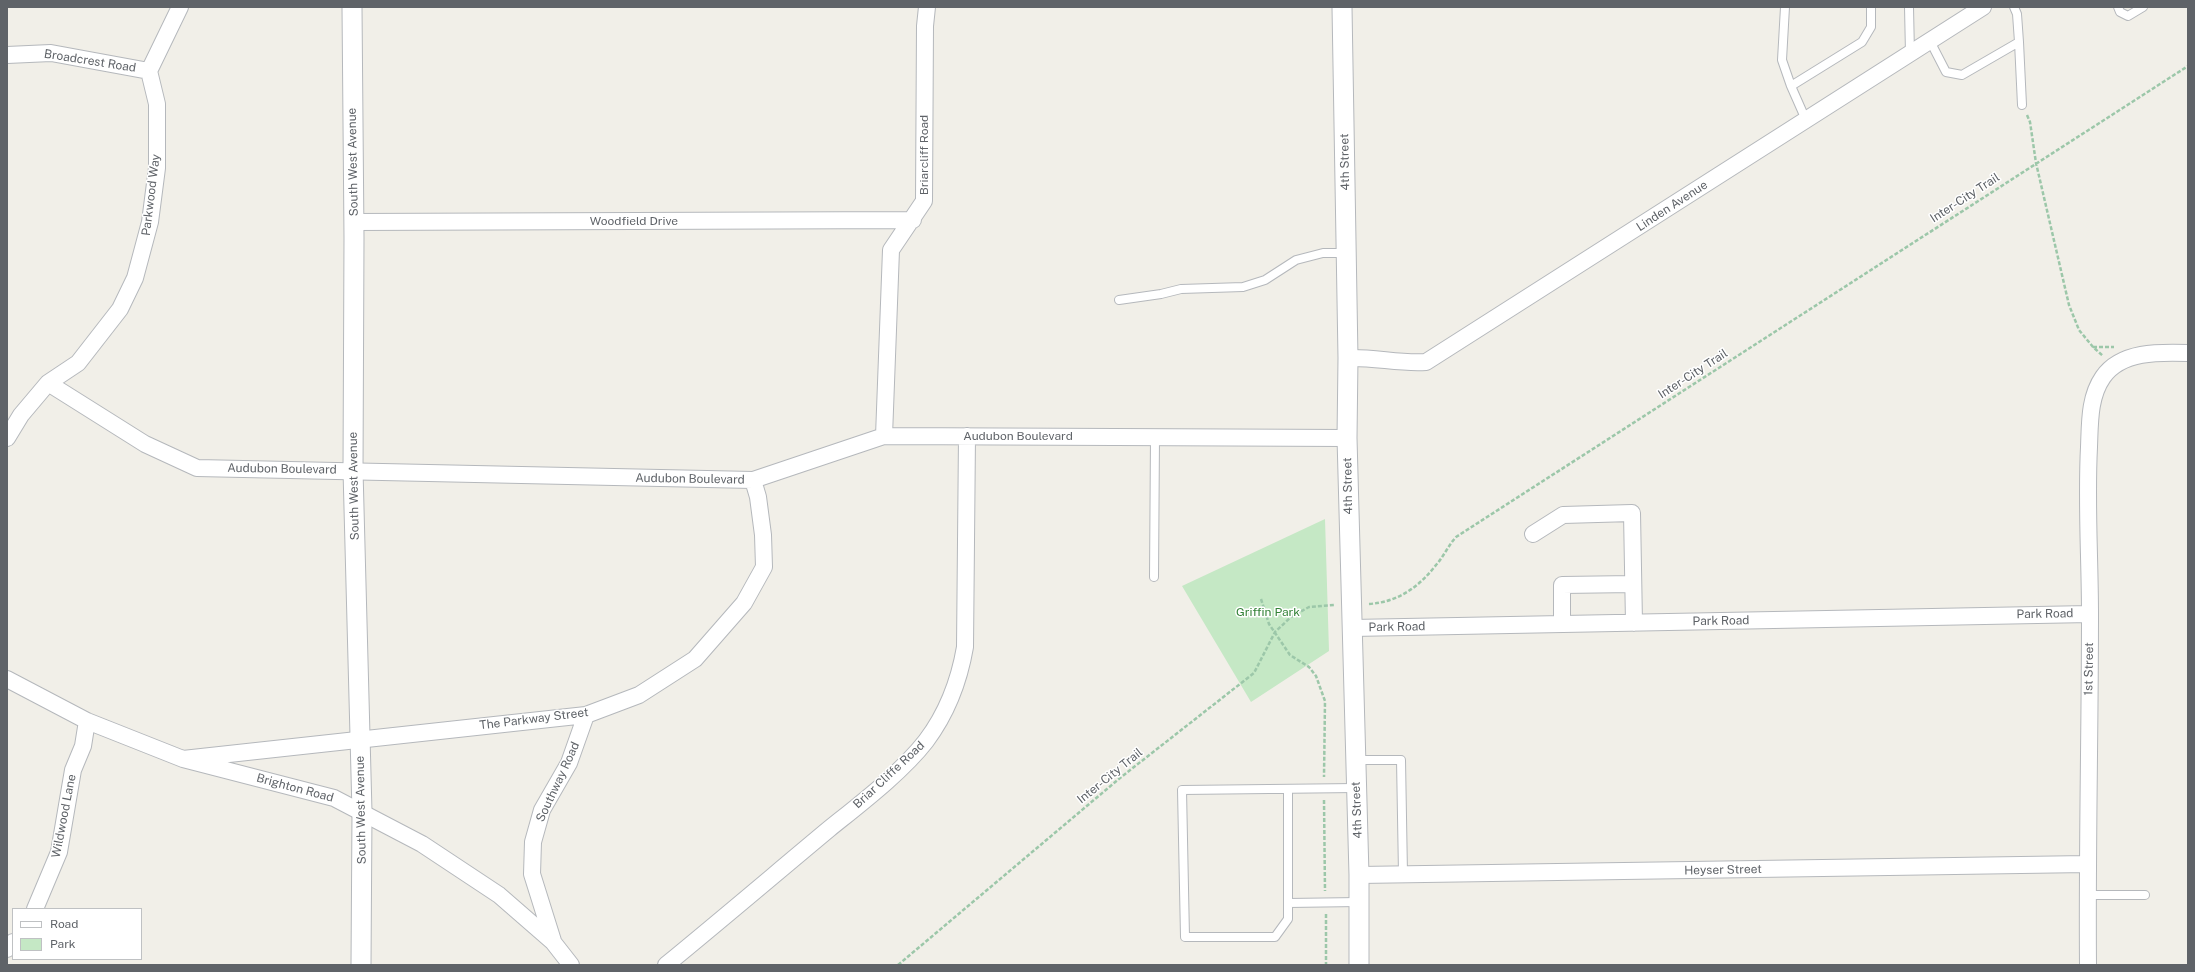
<!DOCTYPE html>
<style>
body{margin:0}
#map{position:relative;width:2195px;height:972px;overflow:hidden;background:#f1efe8;font-family:"Public Sans",sans-serif}
canvas{display:block}
.frame{position:absolute;inset:0;border:8px solid #5f6368;pointer-events:none}
.legend{position:absolute;left:12px;top:908px;width:130px;height:52px;box-sizing:border-box;background:#fff;border:1px solid #bfc1c3;margin:0;padding:5px 7px;list-style:none;font-size:12px;color:#5f6368}
.legend li{display:flex;align-items:center;gap:8px;height:20px}
.legend b{width:20px;border:1px solid #bfc1c3}
</style>
<div id="map">
<canvas width="2195" height="972"></canvas>
<div class="frame"></div>
<ul class="legend">
<li><b style="height:5px;background:#fff"></b>Road</li>
<li><b style="height:11px;background:#c5e8c5"></b>Park</li>
</ul>
</div>
<script>
const ctx = document.querySelector('canvas').getContext('2d');
ctx.lineJoin = 'round';
function paint(path, color) { ctx.fillStyle = color; ctx.fill(path, 'evenodd'); }
function trace(path, color, width, dash) { ctx.strokeStyle = color; ctx.lineWidth = width; ctx.lineCap = dash ? 'butt' : 'round'; ctx.setLineDash(dash || []); ctx.stroke(path); }
function write(font, color, halo, rows, align = 'center') {
  ctx.font = font + ' "Public Sans",sans-serif'; ctx.lineWidth = 3; ctx.setLineDash([]); ctx.textBaseline = 'middle'; ctx.strokeStyle = halo; ctx.fillStyle = color; for (const [text, x, y, turn = 0] of rows) {
    ctx.save(); ctx.translate(x, y); ctx.rotate((+turn || 0) * Math.PI / 180); ctx.textAlign = isNaN(turn) ? turn : align; if (halo) ctx.strokeText(text, 0, 0); ctx.fillText(text, 0, 0); ctx.restore();
  }
}
paint(new Path2D(`
 M1325,519l4,132 -78,51 -69,-116z`), '#c5e8c5');
const service = new Path2D(`
 M1785,7l-3,53 9,26 15,34
 M1909,7l1,47
 M2118,7l2,5 8,4 15,-9
 M1930,41l16,31 16,3 57,-33 -2,-28 -3,-7
 M2019,42l3,63
 M1791,86l71,-44 9,-15v-20
 M1119,300l42,-6 20,-5 62,-2 22,-7 31,-20 27,-7h23
 M1154,577l1,-140
 M1356,760h45l2,114
 M1288,789v130l-13,18h-90l-3,-147 174,-2
 M2087,895h58
 M1288,903l71,-1`);
const minor = new Path2D(`
 M7,55l44,-2 98,18
 M354,222l559,-2
 M1348,358c27,-1 52,6 78,4l557,-355
 M48,383l97,61 52,24 556,12 131,-44 463,2
 M884,436l7,-186 33,-49 1,-175 2,-19
 M7,438l14,-23 27,-32 30,-20 42,-54 15,-31 15,-56 7,-54v-64l-8,-33 31,-64
 M1533,534l30,-19 69,-2 2,110
 M1562,624v-39l71,-1
 M1352,628l738,-14
 M7,679l80,42 96,38 151,39 88,46 77,51 54,47 18,23
 M183,759l403,-44 53,-20 56,-36 49,-56 20,-36 -1,-32 -5,-38 -5,-17
 M1359,875l728,-11
 M35,909l24,-57 14,-82 10,-24 4,-25
 M553,941l-21,-67 1,-32 9,-32 27,-47 17,-48
 M7,949l6,-7
 M666,965c55,-45 109,-91 163,-136 31,-25 73,-57 97,-88 21,-28 33,-59 39,-94l2,-211
 M2088,965c-1,-117 2,-233 2,-350 0,-57 -4,-111 -1,-168 1,-24 0,-50 14,-70 18,-26 56,-25 85,-24`);
const tertiary = new Path2D(`
 M352,7l2,231 -1,232 9,342 -1,153
 M1342,7l6,351 -1,80 12,437v90`);
trace(service, '#b5b8bc', 10);
trace(minor, '#b5b8bc', 18);
trace(tertiary, '#b5b8bc', 21);
trace(new Path2D(`
 M2027,115l3,7 6,41 33,142 10,25 14,17 10,9
 M2093,347h21
 M1261,599l8,25 21,31 19,12 7,9 9,25 -1,76
 M1369,604c29,-2 50,-17 67,-39 8,-9 12,-19 20,-28l732,-471
 M1324,800l1,91
 M1326,914v51
 M898,965l222,-187 134,-105 21,-41 16,-15 18,-10 25,-2`), '#9cc7a9', 2.5, [4, 2]);
trace(service, '#fff', 8);
trace(minor, '#fff', 16);
trace(tertiary, '#fff', 19);
write('12px', '#5f6368', '#fff', [
 ["Broadcrest Road",90,61,9],
 ["Briarcliff Road",924,155,-90],
 ["South West Avenue",353,162,-91],
 ["4th Street",1345,162,-91],
 ["Parkwood Way",151,195,-83],
 ["Inter-City Trail",1965,198,-33],
 ["Linden Avenue",1672,206,-33],
 ["Woodfield Drive",634,221],
 ["Inter-City Trail",1693,374,-33],
 ["Audubon Boulevard",1018,436],
 ["Audubon Boulevard",282,469,1],
 ["Audubon Boulevard",690,479,1],
 ["South West Avenue",354,486,-91],
 ["4th Street",1348,486,-91],
 ["Park Road",2045,614,-1],
 ["Park Road",1721,621,-1],
 ["Park Road",1397,627,-1],
 ["1st Street",2089,669,-89],
 ["The Parkway Street",534,719,-7],
 ["Briar Cliffe Road",889,775,-43],
 ["Inter-City Trail",1110,776,-39],
 ["Southway Road",558,782,-65],
 ["Brighton Road",295,788,15],
 ["South West Avenue",361,810,-91],
 ["4th Street",1357,810,-92],
 ["Wildwood Lane",64,816,-79],
 ["Heyser Street",1723,870,-1]
]);
write('12px', '#348238', '#fff', [
 ["Griffin Park",1268,612]
]);
</script>
